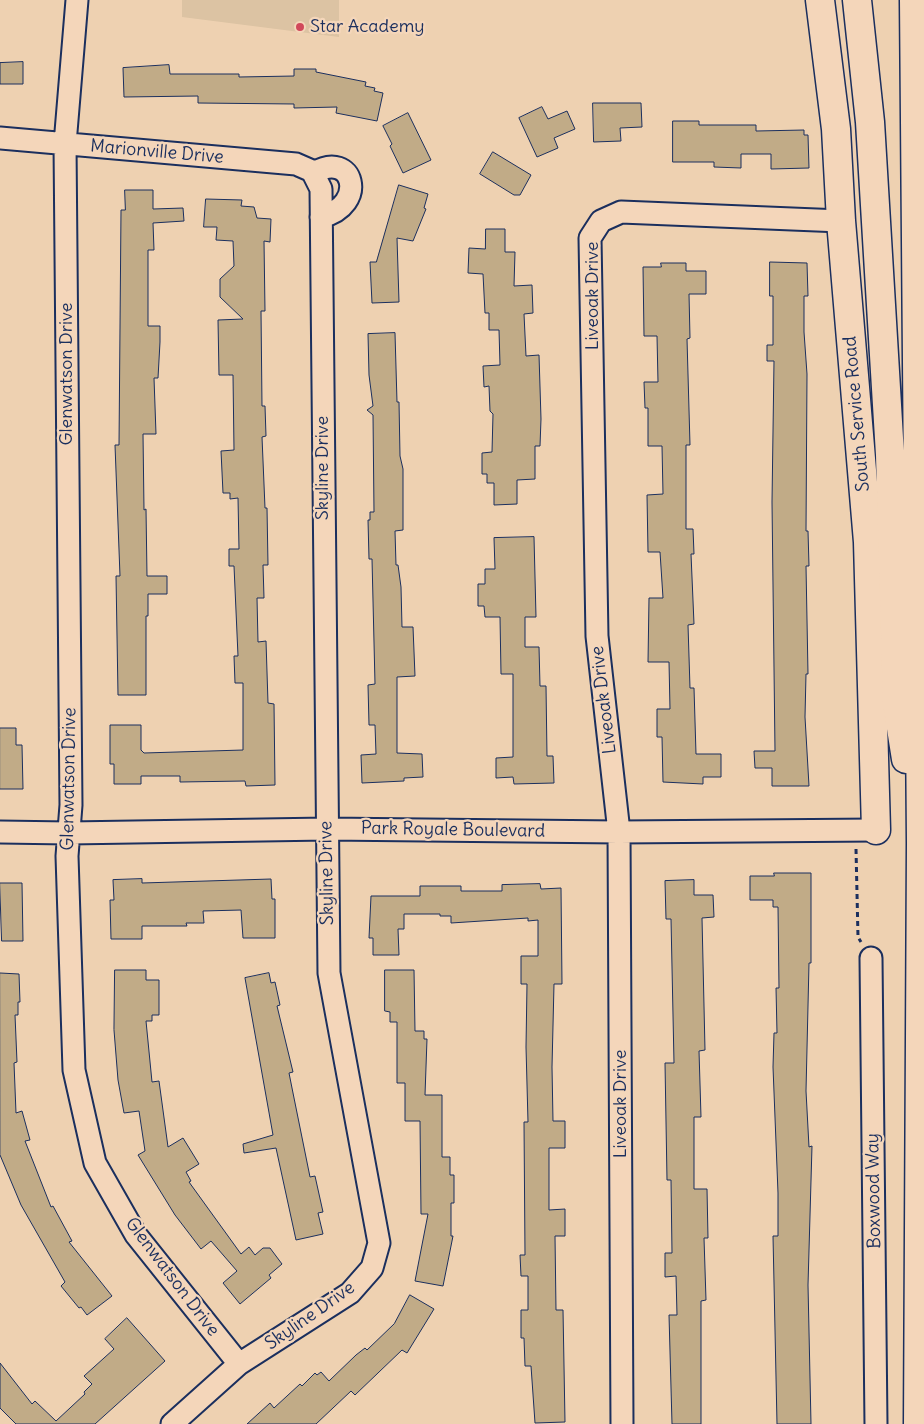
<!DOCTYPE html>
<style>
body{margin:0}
canvas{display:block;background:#eed1b1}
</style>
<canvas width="924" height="1424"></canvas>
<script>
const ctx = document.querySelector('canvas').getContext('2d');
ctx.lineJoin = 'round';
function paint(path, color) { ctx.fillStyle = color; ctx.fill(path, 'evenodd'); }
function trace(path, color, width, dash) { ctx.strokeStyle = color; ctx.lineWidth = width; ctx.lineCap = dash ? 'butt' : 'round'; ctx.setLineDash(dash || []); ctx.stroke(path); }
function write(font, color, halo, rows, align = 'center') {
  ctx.font = font + ' Delius,sans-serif'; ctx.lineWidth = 4.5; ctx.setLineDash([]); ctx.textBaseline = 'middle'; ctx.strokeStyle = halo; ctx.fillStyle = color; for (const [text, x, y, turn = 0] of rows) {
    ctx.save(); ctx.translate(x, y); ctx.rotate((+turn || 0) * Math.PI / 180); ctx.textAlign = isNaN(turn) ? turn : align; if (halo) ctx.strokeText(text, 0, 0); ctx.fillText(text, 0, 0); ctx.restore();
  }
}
paint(new Path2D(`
 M182,0h157v37l-157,-20z`), '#dcc3a3');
const building = new Path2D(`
 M23,62v22h-23v-21z
 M169,65l1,9h69v3l55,-1v-7h22v3l50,10 -1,4 10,2 -1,3 9,2 -6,28 -41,-8 1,-6 -43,1v-4l-96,-1v-7l-74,1 -1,-29z
 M593,103h48l1,24 -22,1 1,13 -27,1z
 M542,107l6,12 19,-8 8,18 -21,9 4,10 -21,9 -18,-39z
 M408,113l23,47 -28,13 -13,-27 2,-2 -9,-18z
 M673,121h26v4h57v6l48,-1v5h4l1,33 -38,1v-15h-30v14l-27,-1v-5h-41z
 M493,152l38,23 -11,20h-6l-34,-21z
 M399,185l29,9 -4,14 2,1 -13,32 -16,-3 2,64 -27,1 -2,-41h6z
 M125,190h28v19l30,-1 1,13 -31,2 1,27h-6v76h12v16l-2,36h-4l2,56h-13l1,76 2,-1 1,67h20v18h-19v22h-2v79h-28l-2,-119h4l-5,-131h4l2,-235h4z
 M206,199l36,1 -1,6 13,1 3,11 14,1 -1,23 -6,-1 1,70h-4l1,95h3l1,30 -4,1 3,71h2l1,57h-5l1,33h-7l1,44 8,-1 2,62 6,1 1,81 -29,1 -1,-5 -65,1v-6h-39v8h-27v-20h-4v-39h31v25l3,3 99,-3v-67h-8l-1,-27h4l-4,-90h-5v-17h10l-1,-51 -8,1v-6h-7l-2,-42 13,-1 -1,-75h-14l-1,-55 25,-1 -23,-22v-18l14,-13 -1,-25 -17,-1 1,-13h-13z
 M486,229h19v23h10l-1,34 18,-1 1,28 -9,1 2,42 13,-1 2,64 -1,27h-5v33l-18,1v24l-23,1v-22h-7v-9h-5v-21l10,-1 1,-38 -3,-3 -1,-25 -5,1 -1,-21 17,-1 -1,-35h-10v-17h-4l-2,-39 -15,-1 1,-25 16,1z
 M770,262l37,1 1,33h-4v36l3,42 -1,157h2l1,35h-3l2,108h-2l-1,43 4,69h-37v-18h-17l-1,-17h21l-3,-249 2,-141h-7v-16h6v-49h-3z
 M661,263h25v8h20v23h-17l1,44 -3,1 3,106h-4v84h7l1,25h-3l3,70 -6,1 2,63h4l2,66h25v23h-18v7l-40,-2 -1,-45h-5v-28h13l-1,-47h-21l1,-64h14l-3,-46h-12l-1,-57 16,-1 -1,-48h-14v-38h-3l-1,-26h14l-1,-46h-13l-1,-69h18z
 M395,333l2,69h2l1,54 3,13v61l-8,1 1,34h2l3,22 1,40h11l2,49 -18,1v76l25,1 1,23 -19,1v3l-42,2 -1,-28 15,-1 -1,-29h-6l-1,-40 7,-1 -3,-125h-3l-1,-39h2v-8h4l-1,-97 -6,-5 6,-4 -4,-31 -1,-41z
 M534,537l2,80h-11v30h14l1,39h6l1,70h6l1,27 -40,1 -1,-7 -17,1v-20l17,-1v-83h-12l-1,-57h-15l-1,-11h-6v-22h7v-15h10l-1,-31z
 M0,728h16v17h6l1,44h-23z
 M774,873h37v90h-2l-3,128 3,56 3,-1 -4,139 3,139h-34l-4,-188h5v-43l-5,-126 1,-34h3l-1,-45h3l-1,-81h-5v-7h-23v-24h24z
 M142,879v4l129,-4 1,20h3v39h-32l-2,-28 -38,1 1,12h-18l1,3h-45v13h-31l-1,-39h4l-1,-20z
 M694,880v15h19l1,22 -12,1 3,132 -6,1 2,66h-7v72h13l1,49h-4l2,62 -5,1v123h-29l-3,-109h8l-1,-39 -11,1v-24h7l-1,-73h-4l-2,-117h9l-3,-144h-5l-1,-38z
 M0,883h22l1,58h-21z
 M540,884l1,5 20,-1 1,96h-8l-2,83 1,54h12v27h-16v62l16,-1v27h-10l1,74h7l2,112 -30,1 -4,-57h-6l-1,-28h-3v-28h7v-34h-7l-1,-21h5l-1,-133h4l-2,-75 1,-63h-6v-28h17v-36l-10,1v-3l-77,5v-7h-11v-2h-36v15h-6l1,26h-26v-17h-4l2,-42h49v-10h41v5h41v-6z
 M115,970h31v10h13v35h-7v6h-6l6,61 7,-1 9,66 15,-9 16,26 -13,8 5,9 -2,1 52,72 8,-7 6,8 8,-7h7l12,16 -13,11 2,3 -31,26 -17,-21 14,-12 -26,-30 -10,8 -26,-34 -37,-60 7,-4 -6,-40 -15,2 -6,-33 -4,-50z
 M385,970h29l1,61h9v8h3l-2,56h17v62h8v18h4v28h-3v33h2l-10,50 -28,-5 13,-67h-7l-1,-93h-15v-38h-8v-61h-7v-10l-5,-1z
 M0,973l19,1 1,28h-2v13h-3l2,47 -3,1 2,50 6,-2 8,29 -5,1 26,66 2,-1 19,35 -3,1 43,54 -25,19 -6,-8 -2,1 -18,-22 4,-4 -44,-77 -21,-50z
 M269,973l2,10 4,-1 5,23 -3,1 16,66 -4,1 4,20 17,84 5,-1 8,36 -5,1 5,21 -27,6 -20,-92 -32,5 -1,-9 30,-9 -28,-157z
 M410,1295l24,14 -27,44 -5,-3 -47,45 -4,-4 -35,33h-69l23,-21 4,5 26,-24 2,2 13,-13 2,2 4,-3 8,9 27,-26 9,-7 2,2 27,-26z
 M127,1318l38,43 -70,63h-79l-16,-16v-45l32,41 3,-3 21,20 29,-27 -1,-2 8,-8 -8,-8 30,-27 -9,-10z`);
paint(building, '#c1ab87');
trace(building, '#1b2f5e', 1);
const minor = new Path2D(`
 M77,0l-12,144 6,661 -4,51 7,214 21,93 41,72 103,129
 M0,138l296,26 16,7 9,18 8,784 50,270 -7,25 -22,25 -111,71 -67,60
 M314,173c39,-24 55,32 7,44
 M0,832l69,1 258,-4 292,3 257,-2
 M871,958l5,466
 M622,1424l-3,-592 -22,-196 -7,-398 11,-17 20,-9 220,9`);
const major = new Path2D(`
 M820,0l16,129 5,92 27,321 8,288`);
const highway = new Path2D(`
 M857,0l13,122 20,333 7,248 9,56
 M914,0l7,843 -3,581`);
trace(minor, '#1b2f5e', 25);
trace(major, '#1b2f5e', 31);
trace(highway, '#1b2f5e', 31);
trace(new Path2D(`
 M856,849l2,88 3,5`), '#1b2f5e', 3, [5, 4]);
trace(minor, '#f4d6ba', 21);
trace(major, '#f4d6ba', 28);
trace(highway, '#f4d6ba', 28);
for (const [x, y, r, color] of [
 [300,27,5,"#d1495b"]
]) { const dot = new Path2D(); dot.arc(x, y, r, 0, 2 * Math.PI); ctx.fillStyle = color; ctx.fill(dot); trace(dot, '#f4d6ba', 2); }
write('18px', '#1b2f5e', '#f4d6ba', [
 ["Star Academy",310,27]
], 'left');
write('18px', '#1b2f5e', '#f4d6ba', [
 ["Marionville Drive",157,152,5],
 ["Liveoak Drive",593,296,-90],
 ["Glenwatson Drive",67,374,-90],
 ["South Service Road",857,414,-95],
 ["Skyline Drive",323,468,-90],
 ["Liveoak Drive",604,700,-97],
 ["Glenwatson Drive",69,779,-89],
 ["Park Royale Boulevard",453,830,1],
 ["Skyline Drive",327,873,-91],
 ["Liveoak Drive",621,1104,-90],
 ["Boxwood Way",874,1191,-91],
 ["Glenwatson Drive",172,1277,53],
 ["Skyline Drive",310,1316,-35]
]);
</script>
